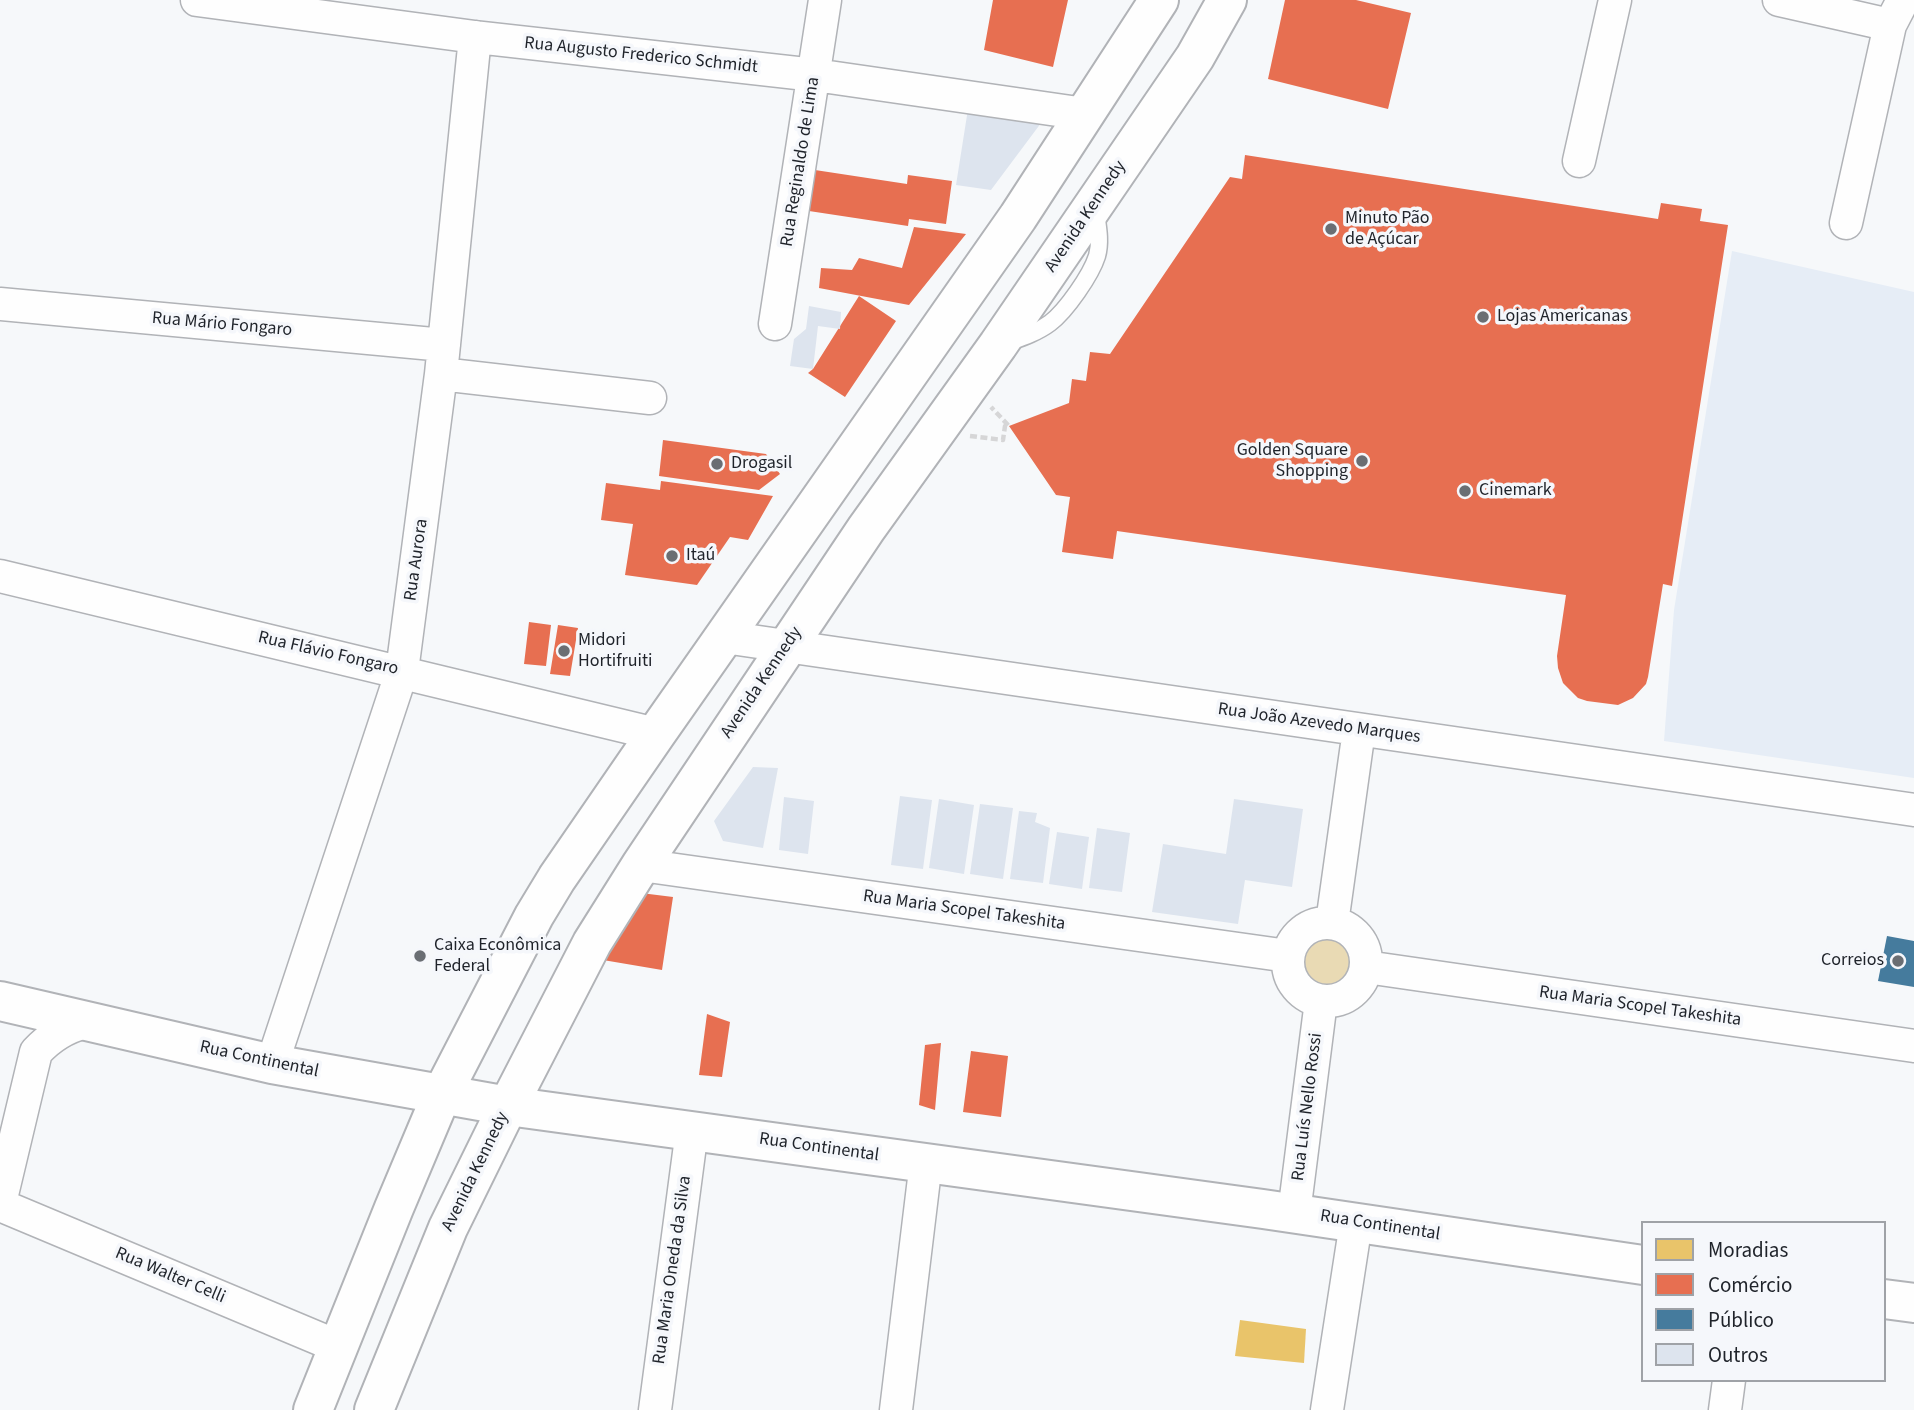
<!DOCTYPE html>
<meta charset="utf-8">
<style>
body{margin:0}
#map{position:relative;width:1914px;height:1410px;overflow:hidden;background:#f6f8fa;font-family:"Source Sans 3",sans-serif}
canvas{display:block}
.legend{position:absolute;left:1641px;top:1221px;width:245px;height:161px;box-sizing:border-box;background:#f5f7fb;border:2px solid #9fa2a7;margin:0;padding:9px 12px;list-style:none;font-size:21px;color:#1f232a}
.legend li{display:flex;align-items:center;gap:14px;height:35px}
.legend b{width:35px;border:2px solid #9fa2a7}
</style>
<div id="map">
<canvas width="1914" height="1410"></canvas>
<ul class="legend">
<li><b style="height:19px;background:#e9c46a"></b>Moradias</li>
<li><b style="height:19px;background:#e76f51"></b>Comércio</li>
<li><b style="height:19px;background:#457b9d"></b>Público</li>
<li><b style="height:19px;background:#dde4ee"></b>Outros</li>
</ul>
</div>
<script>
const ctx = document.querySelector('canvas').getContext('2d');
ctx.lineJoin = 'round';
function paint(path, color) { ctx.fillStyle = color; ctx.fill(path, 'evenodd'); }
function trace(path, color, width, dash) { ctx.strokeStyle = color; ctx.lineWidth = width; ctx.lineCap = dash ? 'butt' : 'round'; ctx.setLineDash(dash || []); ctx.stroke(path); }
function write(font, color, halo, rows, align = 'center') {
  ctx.font = font + ' "Source Sans 3",sans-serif'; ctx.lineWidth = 7; ctx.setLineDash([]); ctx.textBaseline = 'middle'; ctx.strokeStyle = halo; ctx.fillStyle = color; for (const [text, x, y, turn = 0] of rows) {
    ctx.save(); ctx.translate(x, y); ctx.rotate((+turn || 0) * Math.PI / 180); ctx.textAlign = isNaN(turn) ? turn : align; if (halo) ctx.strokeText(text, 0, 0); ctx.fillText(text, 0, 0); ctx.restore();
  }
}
paint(new Path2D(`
 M1732,251l182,41v486l-250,-37 10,-131z`), '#e6edf6');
paint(new Path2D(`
 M1297 963a30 30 0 1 1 60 0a30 30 0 1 1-60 0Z`), '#e9dab4');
paint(new Path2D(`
 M1240,1320l66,9 -2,34 -69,-7z`), '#e9c46a');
paint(new Path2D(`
 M993,0h75l-15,67 -69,-17z
 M1285,0h71l55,13 -23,96 -120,-30z
 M1245,155l413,64 3,-16 41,6 -2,12 28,4 -56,361 -9,-2 -15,93 -2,7 -13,14 -15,7 -31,-4 -9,-3 -15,-15 -5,-15 -1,-12 9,-61 -449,-64 -4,28 -51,-7 8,-55 -14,-2 -47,-69 60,-23 3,-24 14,2 4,-29 20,2 120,-177 12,2z
 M815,170l92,14 1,-9 44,6 -6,43 -37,-5 -1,7 -99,-15z
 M914,227l52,7 -57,71 -90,-17 2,-20 31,2 7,-12 43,10z
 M859,296l37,25 -51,76 -37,-24 5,-4z
 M663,440l103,14 14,20 -21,16 -100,-14z
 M661,481l112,15 -25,44 -18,-3 -33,48 -72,-10 8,-51 -32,-4 5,-37 54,7z
 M529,622l22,3 -5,41 -22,-2z
 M558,625l20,3 -8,48 -20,-2z
 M641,893l32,4 -11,73 -59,-10z
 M707,1014l23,8 -8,55 -23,-2z
 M941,1043l-6,67 -16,-5 6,-60z
 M971,1051l37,5 -7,61 -38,-5z`), '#e76f51');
paint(new Path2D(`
 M1887,936l27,5v46l-36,-6z`), '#457b9d');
paint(new Path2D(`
 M968,109l76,10 -53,71 -35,-5z
 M809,306l32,6 -1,17 -22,-3 -5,43 -23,-3 4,-27 12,-10z
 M753,767l25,1 -15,80 -40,-7 -9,-20z
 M900,796l32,4 -9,69 -32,-4z
 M784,797l30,4 -6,53 -29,-4z
 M939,799l35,6 -10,69 -35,-6z
 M1234,799l69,10 -11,78 -47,-7 -7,44 -86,-12 11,-68 63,10z
 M980,804l33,4 -10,71 -33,-5z
 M1019,811l18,2 -2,9 15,6 -7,55 -33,-4z
 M1097,828l33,5 -8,59 -33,-4z
 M1057,832l32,5 -7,52 -33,-5z`), '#dde4ee');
const service = new Path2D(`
 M1010,342c14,-5 28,-10 40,-19 16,-12 41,-48 47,-67 4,-14 1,-29 -1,-43`);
const minor = new Path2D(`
 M197,0l278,37 340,38 270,39
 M1779,0l111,25
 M1579,161l36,-161
 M1846,223l44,-198 13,-25
 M0,304l444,41
 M775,324l50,-324
 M441,374l209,24
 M0,576l656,158
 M724,637l1190,173
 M641,865l647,91
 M1288 962a39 39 0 1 1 78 0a39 39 0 1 1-78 0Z
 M1332,923l27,-193
 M1366,967l548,79
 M272,1064l130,-393 39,-297 34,-337
 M0,1203l36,-151c15,-16 29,-24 49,-30
 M0,1205l339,142
 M1294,1213l27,-212
 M655,1410l37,-280
 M896,1410l30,-248
 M1327,1410l29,-187
 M1725,1410l4,-30`);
const tertiary = new Path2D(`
 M0,1001l272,63 236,42 755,103 380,56
 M1884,1299l30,4`);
const primary = new Path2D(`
 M313,1410l81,-202 48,-114 92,-178 23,-38 99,-144 362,-517 141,-217
 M374,1410l74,-182 60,-122 84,-163 49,-78 225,-336 132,-184 197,-288 32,-57`);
trace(service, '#b1b3b7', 19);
trace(minor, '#b1b3b7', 35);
trace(tertiary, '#b1b3b7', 42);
trace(primary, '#b1b3b7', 42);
trace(new Path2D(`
 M970,436l33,4 2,-14h4l-18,-19`), '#d6d6d7', 4.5, [7, 3.5]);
trace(service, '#fefefe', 16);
trace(minor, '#fefefe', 32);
trace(tertiary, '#fefefe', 38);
trace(primary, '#fefefe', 38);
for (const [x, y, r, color] of [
 [1331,229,7,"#6a6e73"],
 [1483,317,7,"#6a6e73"],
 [1362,461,7,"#6a6e73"],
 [717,464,7,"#6a6e73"],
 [1465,491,7,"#6a6e73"],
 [672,556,7,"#6a6e73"],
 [564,651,7,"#6a6e73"],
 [420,956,7,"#6a6e73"],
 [1898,961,7,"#6a6e73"]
]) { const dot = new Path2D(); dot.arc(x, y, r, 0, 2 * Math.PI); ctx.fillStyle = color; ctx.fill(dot); trace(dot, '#f5f7fb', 2.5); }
write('18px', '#1f232a', '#f5f7fb', [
 ["Rua Augusto Frederico Schmidt",641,56,6],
 ["Rua Reginaldo de Lima",801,162,-81],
 ["Avenida Kennedy",1086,217,-56],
 ["Rua Mário Fongaro",222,325,5],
 ["Rua Aurora",417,560,-82],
 ["Rua Flávio Fongaro",328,654,13],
 ["Avenida Kennedy",762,683,-56],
 ["Rua João Azevedo Marques",1319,724,8],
 ["Rua Maria Scopel Takeshita",964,911,8],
 ["Rua Maria Scopel Takeshita",1640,1007,8],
 ["Rua Continental",259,1060,12],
 ["Rua Luís Nello Rossi",1308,1107,-83],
 ["Rua Continental",819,1148,8],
 ["Avenida Kennedy",476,1172,-64],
 ["Rua Continental",1380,1226,9],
 ["Rua Maria Oneda da Silva",673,1270,-82],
 ["Rua Walter Celli",170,1276,23]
]);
write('18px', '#1f232a', '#f5f7fb', [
 ["Minuto Pão",1345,219],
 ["de Açúcar",1345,240],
 ["Lojas Americanas",1497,317],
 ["Golden Square",1348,451,"right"],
 ["Shopping",1348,472,"right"],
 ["Drogasil",731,464],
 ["Cinemark",1479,491],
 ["Itaú",686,556],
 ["Midori",578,641],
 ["Hortifruiti",578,662],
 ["Caixa Econômica",434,946],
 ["Federal",434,967],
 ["Correios",1884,961,"right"]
], 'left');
</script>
